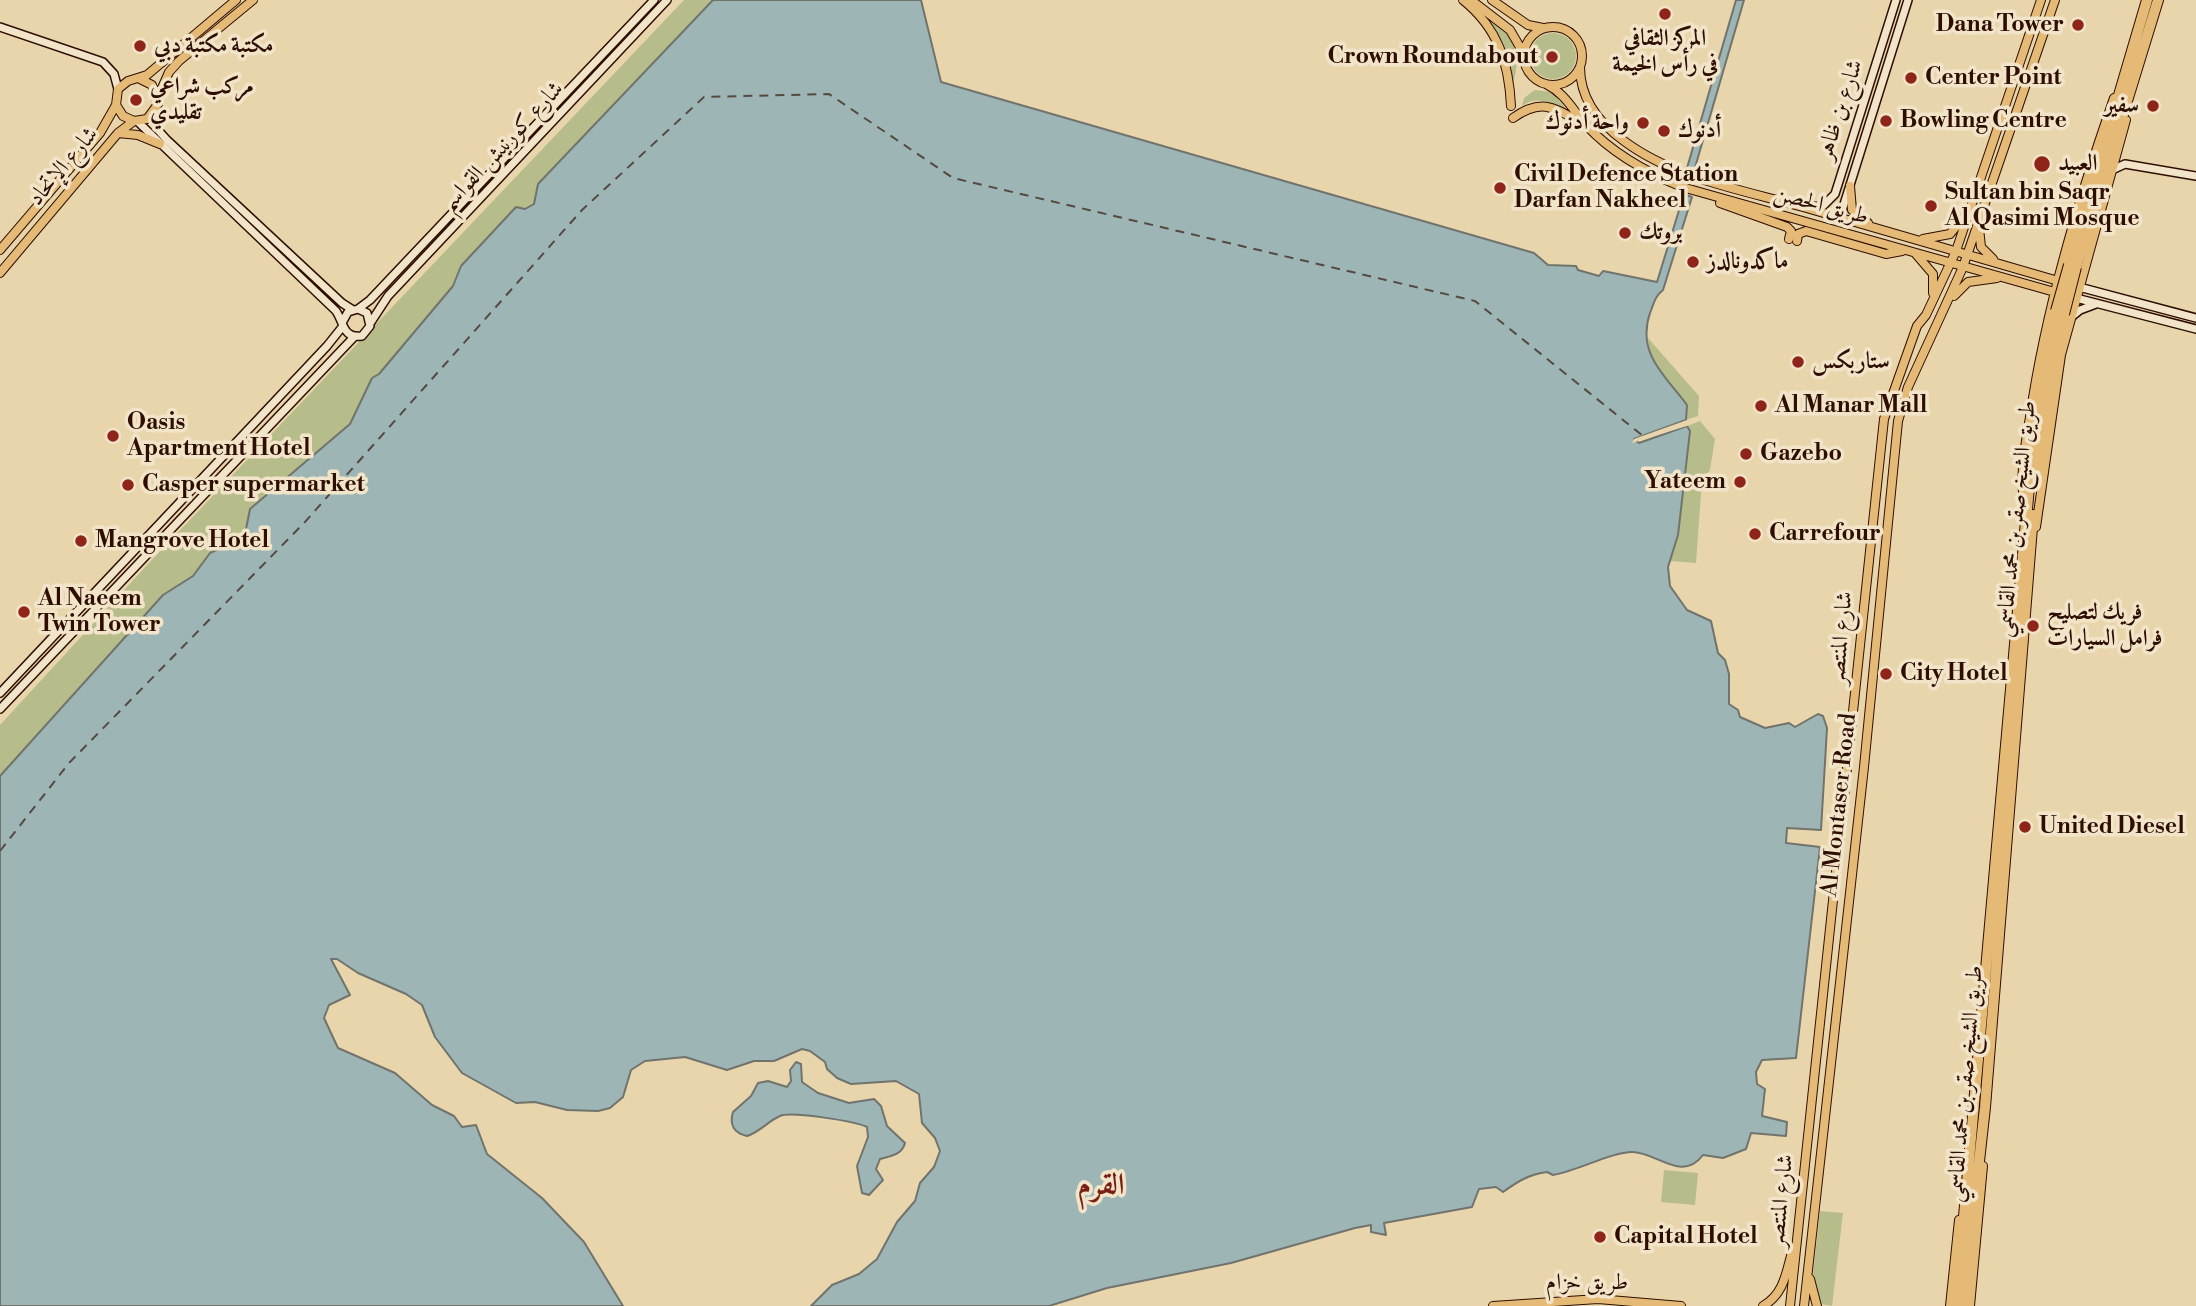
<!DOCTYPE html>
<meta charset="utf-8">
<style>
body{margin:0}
canvas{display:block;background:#e9d5ac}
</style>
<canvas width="2196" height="1306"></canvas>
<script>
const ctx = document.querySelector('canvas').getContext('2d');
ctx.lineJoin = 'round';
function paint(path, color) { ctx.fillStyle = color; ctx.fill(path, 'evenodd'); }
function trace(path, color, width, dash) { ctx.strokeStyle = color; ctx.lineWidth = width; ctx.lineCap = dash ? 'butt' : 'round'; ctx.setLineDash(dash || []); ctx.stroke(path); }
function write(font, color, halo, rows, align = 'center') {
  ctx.font = font + ' "Libre Bodoni",Amiri,serif'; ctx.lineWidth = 7; ctx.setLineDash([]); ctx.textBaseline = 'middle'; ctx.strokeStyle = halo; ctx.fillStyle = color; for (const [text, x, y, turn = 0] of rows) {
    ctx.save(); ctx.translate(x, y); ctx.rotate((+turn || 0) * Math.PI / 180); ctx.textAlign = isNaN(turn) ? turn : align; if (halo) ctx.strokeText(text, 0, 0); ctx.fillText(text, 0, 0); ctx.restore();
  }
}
paint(new Path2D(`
 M684,0h29l-175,184 -4,20 -9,5 -9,-2 -55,59 -8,20 -74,88 -7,4 -22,46 -69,61 -10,4 -23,31 -2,9 -13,13 -23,11 -17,23 -30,19 -163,181v-51l148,-161z
 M1481,11c30,21 43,35 32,73l-9,-39z
 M1530 56a23 23 0 1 1 46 0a23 23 0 1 1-46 0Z
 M1535,90l17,2 15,18c-15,-7 -30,-15 -45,-4l2,-8z
 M1648,338l51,58 -1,20 -12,4 1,-15c-16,-22 -38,-36 -39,-67z
 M1700,421l15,18 -5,31 -8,10 -6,83 -26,-2 8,-26 12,-104 -3,-5z
 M1664,1170l34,3 -3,32 -34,-3z
 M1820,1211l23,2 -11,93 -11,-2 -7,-9 -2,-11z`), '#b6bd8a');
const water = new Path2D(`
 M713,0h208l20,82 593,171 14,12 28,1 2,4 21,6 4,-5 54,11 27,-88 8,3 -29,93c-8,6 -9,13 -13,23 -14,41 16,63 37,92l-1,15 -52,19 5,4 48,-17 3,5 -12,104 -10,32 2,19 17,24 24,11 7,32 7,7 4,14v30l9,6 2,7 25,11 24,-5 6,4 23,-13 5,2 4,12 -6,102 -34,-2 -1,15 34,4 -24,211 -34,2 -6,12 1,12 8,5 -3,27 25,6 -1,14 -35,-3 -5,16 -23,9 -20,-3c-21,28 -46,-3 -71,-3 -20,0 -55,19 -79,23l-6,-3c-18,2 -30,10 -44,20l-7,-5 -17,2 -7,18 -88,16 2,12 -15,-3v-7l-16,3 -124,35 -124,25 -58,18h-238l21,-21 27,-11 18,-15 20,-37 18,-21 5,-18 14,-16 6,-16 -5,-13 -13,-15 -3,-29 -23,-13 -45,3 -14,-6 -10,-9 -2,-7 -15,-11 -8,-2 -28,12h-20l-27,9 -42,-13 -40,4 -14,9 -8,27 -13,11 -12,3 -31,-1 -32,-8 -19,1 -54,-30 -27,-36 -13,-32 -16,-11 -48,-21 -21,-14h-6l19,36 -21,10 -5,13 14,30 57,25 37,32 22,11 8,11 14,-2 11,29 55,44 42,44 39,64h-623v-530l163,-181 30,-19 17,-23 23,-11 13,-13 4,-20 100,-85 22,-46 7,-4 74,-88 8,-20 55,-59 9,2 9,-5 4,-20z
 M1736,0h8l-50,171 -7,-3z
 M796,1062l5,2 1,18 16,11 31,10 25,-4 7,7 6,20 18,17c-3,12 -15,13 -25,16l-4,10 7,11 -14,15 -7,-2 -5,-27 11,-29 -1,-10c-13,-6 -76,-16 -87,-11 -12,5 -20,16 -33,20 -13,-3 -18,-11 -14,-24l18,-16 7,-13 10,-2 19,6 4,-6 -1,-11z`);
paint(water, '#9db6b5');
trace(water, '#71736d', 2);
paint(new Path2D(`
 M1690,419v6l-58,18 2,-4z`), '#e9d5ac');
trace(new Path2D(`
 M0,851l69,-88 235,-240 278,-313 122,-113 125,-3 124,84 522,123 168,135`), '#554940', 2, [9, 7]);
const secondary = new Path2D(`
 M0,27l103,35 11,12 4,15
 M156,110l2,20 9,10 175,163 11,7
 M137,121l199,190c8,12 7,28 26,25l8,-10 -3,-13 -9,-4 -10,3 -5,9
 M2112,170l13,-6 71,12
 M1810,206l12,1 13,-13 61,-194
 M1840,217l68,-217
 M2079,287l117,31
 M2076,298l120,31
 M358,309l12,-9 284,-300
 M2070,318l10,-8 16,-6
 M371,322l17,-26 279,-296
 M0,693l327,-347 16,-20
 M0,709l354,-372`);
const primary = new Path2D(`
 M1463,0c35,28 46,63 48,106
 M1471,0l39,30 14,24
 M1492,0l36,25 15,3
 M1524 56a29 29 0 1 1 58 0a29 29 0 1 1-58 0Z
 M1580,67c0,32 19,56 44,74 51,38 119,49 179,66 92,26 184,53 276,80
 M140,79l12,6 6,19 -11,15 -13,2 -11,-5 -7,-11 2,-16 10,-8 19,-6 89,-75
 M1546,84c20,10 27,27 41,42 26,28 61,47 95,61l394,111
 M158,97l11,-25 10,-11 74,-61
 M1513,118c29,-21 42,-10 70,6
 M118,133l20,2 22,9
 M1850,186l2,24 16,13
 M1720,203l67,24 4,4 -2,8
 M1979,228l2,19 12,12
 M1923,239l27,-5 14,-17
 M1797,241l1,-7 8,-3 80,23 16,-3
 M0,250l100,-117 16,-28
 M1915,253l18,21v19
 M0,273l118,-140 16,-12
 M1954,296l14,-14 29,-4
 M2025,507c-6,-29 0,-62 5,-90 16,-109 48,-216 84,-319
 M2036,527l25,-172 65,-235
 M1810,1279l7,27
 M1493,1306l105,-7 83,7
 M1763,1306c21,-12 23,-33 29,-54
 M1790,1306l94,-887 33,-93 9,-11 30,-64 85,-251
 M1804,1306l60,-539 34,-346 10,-34 55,-120 92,-267
 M1950,1306l9,-86
 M1970,1306l13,-140`);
const highway = new Path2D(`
 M2069,265l78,-265
 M2076,267l82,-267
 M2037,475l5,-42 22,-119
 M1956,1306l77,-864 8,-56 15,-75
 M1963,1306l22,-199 48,-592`);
trace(secondary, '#2e0e01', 10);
trace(primary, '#2e0e01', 10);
trace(highway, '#2e0e01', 12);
trace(secondary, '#f1e4c9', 7);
trace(primary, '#e4ba76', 8);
trace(highway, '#e4ba76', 10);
const highwayBridge = new Path2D(`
 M2056,311l13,-46
 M2064,314l12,-47`);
trace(highwayBridge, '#2e0e01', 12, []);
trace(highwayBridge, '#e4ba76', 10);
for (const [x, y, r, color] of [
 [1665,14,7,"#8f2418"],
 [2078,25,7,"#8f2418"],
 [140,46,7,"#8f2418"],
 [1552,57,7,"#8f2418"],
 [1911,78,7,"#8f2418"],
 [136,100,7,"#8f2418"],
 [2153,106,7,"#8f2418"],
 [1886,121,7,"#8f2418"],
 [1643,123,7,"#8f2418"],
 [1664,131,7,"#8f2418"],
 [2042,164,9,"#8f2418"],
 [1500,188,7,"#8f2418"],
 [1931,206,7,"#8f2418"],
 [1625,233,7,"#8f2418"],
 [1693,262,7,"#8f2418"],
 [1798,362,7,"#8f2418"],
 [1761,406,7,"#8f2418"],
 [113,436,7,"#8f2418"],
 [1746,454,7,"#8f2418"],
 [1740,482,7,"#8f2418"],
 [128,485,7,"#8f2418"],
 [1755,534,7,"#8f2418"],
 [81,541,7,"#8f2418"],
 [24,612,7,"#8f2418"],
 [2033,626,7,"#8f2418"],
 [1886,674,7,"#8f2418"],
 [2025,827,7,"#8f2418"],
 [1600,1237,7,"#8f2418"]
]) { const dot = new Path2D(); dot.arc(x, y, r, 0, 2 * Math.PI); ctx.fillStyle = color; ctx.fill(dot); trace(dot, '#f1e4c9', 2.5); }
write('bold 23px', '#2e0e01', '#f1e4c9', [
 ["Dana Tower",2064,25,"right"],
 ["المركز الثقافي",1665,39,"center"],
 ["في رأس الخيمة",1665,65,"center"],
 ["مكتبة مكتبة دبي",154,46],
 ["Crown Roundabout",1538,57,"right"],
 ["Center Point",1925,78],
 ["مركب شراعي",150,87],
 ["تقليدي",150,113],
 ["سفير",2139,106,"right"],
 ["Bowling Centre",1900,121],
 ["واحة أدنوك",1629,123,"right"],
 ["أدنوك",1678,131],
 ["العبيد",2058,164],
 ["Civil Defence Station",1514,175],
 ["Darfan Nakheel",1514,201],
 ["Sultan bin Saqr",1945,193],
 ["Al Qasimi Mosque",1945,219],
 ["بروتك",1639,233],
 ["ماكدونالدز",1707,262],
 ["ستاربكس",1812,362],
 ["Al Manar Mall",1775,406],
 ["Oasis",127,423],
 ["Apartment Hotel",127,449],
 ["Gazebo",1760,454],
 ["Yateem",1726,482,"right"],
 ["Casper supermarket",142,485],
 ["Carrefour",1769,534],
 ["Mangrove Hotel",95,541],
 ["Al Naeem",38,599],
 ["Twin Tower",38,625],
 ["فريك لتصليح",2047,613],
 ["فرامل السيارات",2047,639],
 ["City Hotel",1900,674],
 ["United Diesel",2039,827],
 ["Capital Hotel",1614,1237]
], 'left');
write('23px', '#2e0e01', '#f1e4c9', [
 ["شارع بن ظاهر",1841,110,-72],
 ["شارع كورنيش القواسم",503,147,-47],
 ["شارع الإتحاد",64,167,-50],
 ["طريق الحصن",1821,206,15],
 ["طريق الشيخ صقر بن محمد القاسمي",2017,519,-84],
 ["شارع المنتصر",1842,638,-85],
 ["Al Montaser Road",1840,805,-84],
 ["طريق الشيخ صقر بن محمد القاسمي",1966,1084,-85],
 ["شارع المنتصر",1782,1201,-84],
 ["طريق خزام",1587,1283]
]);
write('bold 30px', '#7a1f14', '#f1e4c9', [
 ["القرم",1101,1187]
]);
</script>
